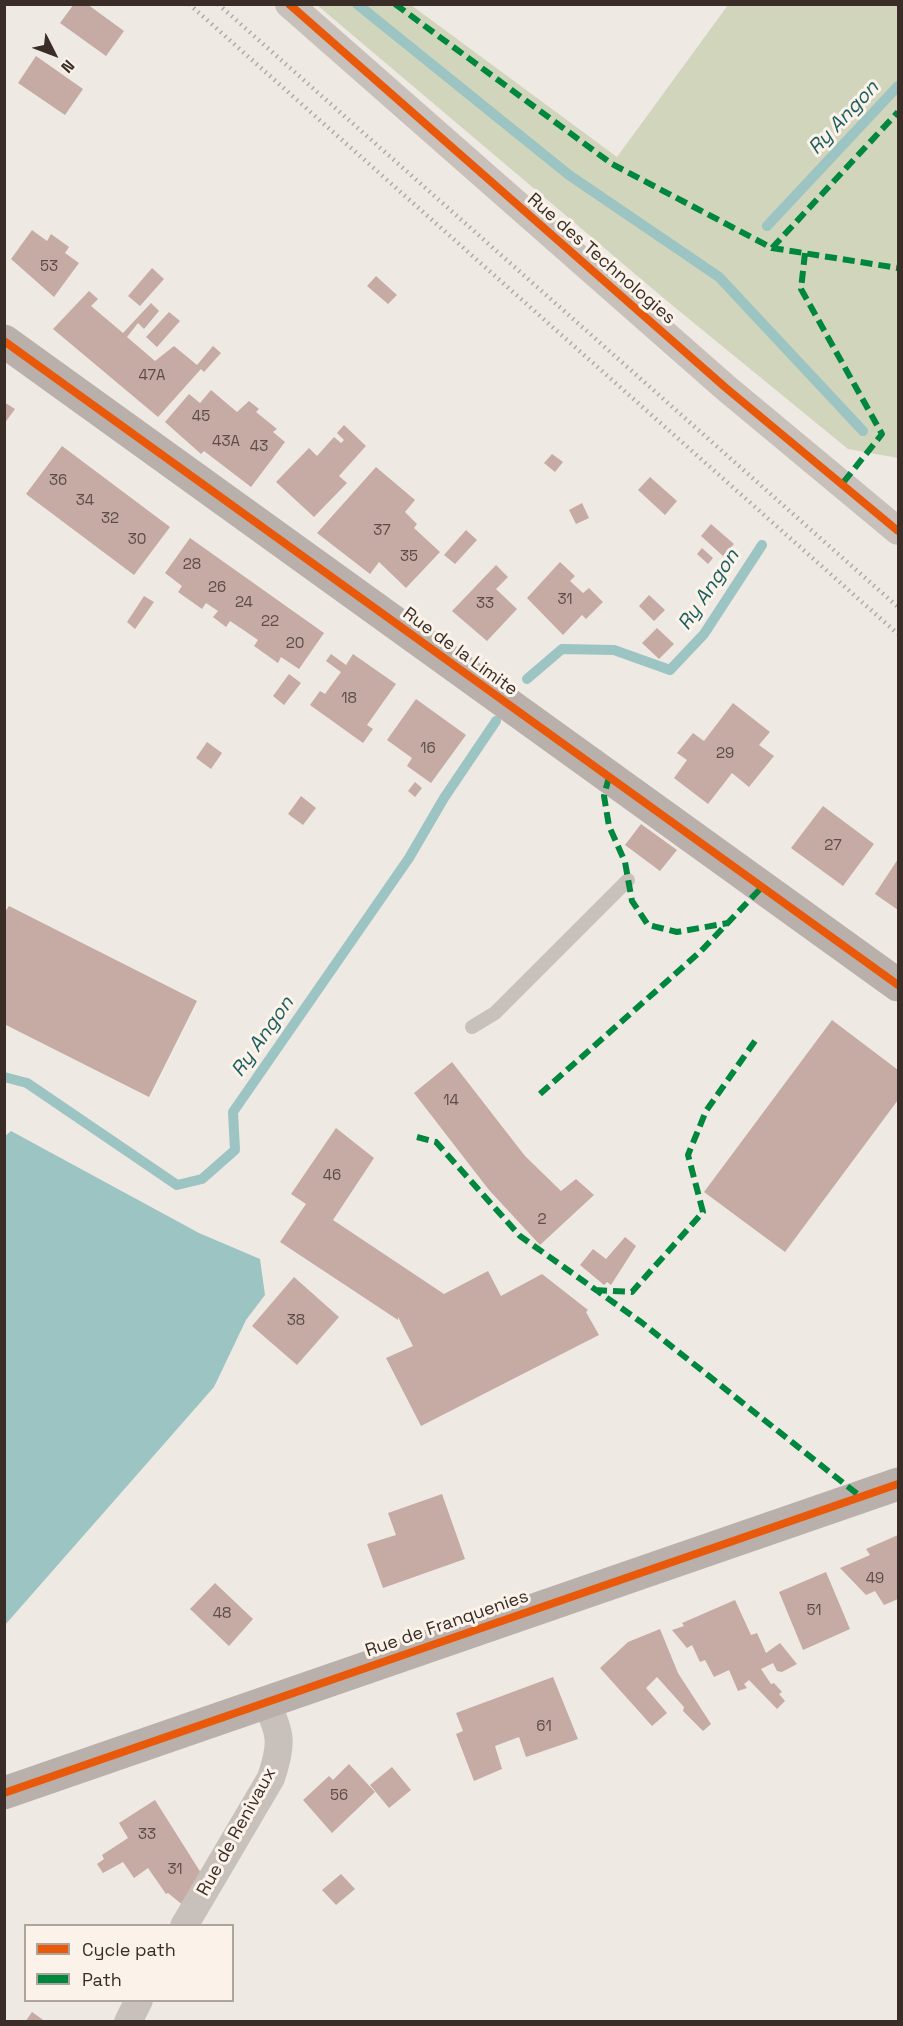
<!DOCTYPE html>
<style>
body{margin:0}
#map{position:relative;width:903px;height:2026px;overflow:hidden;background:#efe9e3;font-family:"Space Grotesk",sans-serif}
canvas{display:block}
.frame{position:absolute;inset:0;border:6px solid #3a2d28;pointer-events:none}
.legend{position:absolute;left:24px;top:1924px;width:210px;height:78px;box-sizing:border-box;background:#fbf3ea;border:2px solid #aea49c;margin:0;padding:8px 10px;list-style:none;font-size:18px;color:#3a2d28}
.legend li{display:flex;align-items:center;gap:12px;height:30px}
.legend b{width:30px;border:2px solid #aea49c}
.north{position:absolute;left:24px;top:24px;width:60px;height:60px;-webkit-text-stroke:4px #fbf3ea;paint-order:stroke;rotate:132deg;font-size:16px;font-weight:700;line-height:24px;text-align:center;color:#3a2d28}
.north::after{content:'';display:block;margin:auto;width:21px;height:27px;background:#3a2d28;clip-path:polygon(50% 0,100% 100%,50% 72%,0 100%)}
</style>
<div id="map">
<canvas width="903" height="2026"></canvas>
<div class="frame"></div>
<ul class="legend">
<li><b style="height:8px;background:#e8590c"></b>Cycle path</li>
<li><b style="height:8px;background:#00873e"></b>Path</li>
</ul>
<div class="north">N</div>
</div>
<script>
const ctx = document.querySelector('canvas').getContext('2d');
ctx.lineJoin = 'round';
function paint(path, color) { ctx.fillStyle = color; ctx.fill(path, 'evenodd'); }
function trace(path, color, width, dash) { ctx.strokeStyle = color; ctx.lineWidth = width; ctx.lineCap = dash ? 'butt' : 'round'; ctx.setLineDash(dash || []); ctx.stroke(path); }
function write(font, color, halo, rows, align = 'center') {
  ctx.font = font + ' "Space Grotesk",sans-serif'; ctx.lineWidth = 6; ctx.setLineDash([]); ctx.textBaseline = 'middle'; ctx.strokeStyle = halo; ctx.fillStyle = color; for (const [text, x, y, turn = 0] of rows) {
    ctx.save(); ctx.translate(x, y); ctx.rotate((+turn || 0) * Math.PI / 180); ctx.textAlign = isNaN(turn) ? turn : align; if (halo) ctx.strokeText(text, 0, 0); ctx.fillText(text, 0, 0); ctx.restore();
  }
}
paint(new Path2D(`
 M317,5h94l206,152 111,-152h170v453l-50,-9 -181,-148z`), '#d1d5bb');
paint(new Path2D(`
 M11,1131l188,102 61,26 5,36 -19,25 -32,67 -209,238 -1,-488z`), '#9cc4c2');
trace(new Path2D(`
 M357,4l212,171 150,102 144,154
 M767,226l131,-140
 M527,679l35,-30 52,1 56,20 34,-36 58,-89
 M4,1077l23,6 150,102 25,-6 33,-29 -2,-38 176,-254 35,-60 52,-77`), '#9cc4c2', 10);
paint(new Path2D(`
 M74,4h13l37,27 -18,25 -46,-33z
 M36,56l47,33 -18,26 -47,-32z
 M32,230l15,11 4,-7 18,13 -4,6 14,10 -25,34 -43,-38z
 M152,268l12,11 -24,27 -12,-10z
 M376,276l21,19 -9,9 -21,-18z
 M89,291l9,8 -7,7 32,27 28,-30 8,8 -15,18 -6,-6 -11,14 28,24 19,-15 23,19 16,-19 8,7 -17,19 -3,-3 -43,48 -105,-88z
 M169,312l11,9 -23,26 -11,-10z
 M211,390l26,22 12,-11 10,8 -3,3 21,17 -4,3 12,10 -34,45 -47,-36 -3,3 -36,-32 24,-28 11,9z
 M4,402l11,7 -11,15z
 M344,425l22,21 -27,30 8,7 -33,34 -38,-35 33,-34 8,8 17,-19 7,6 3,-3 -7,-7z
 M62,446l108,81 -36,48 -108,-81z
 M552,454l11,8 -8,10 -11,-9z
 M376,467l39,33 -10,12 12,12 -3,4 26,24 -34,36 -27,-26 -9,12 -53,-41z
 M650,477l27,24 -12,14 -27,-25z
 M582,503l7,15 -13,6 -7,-14z
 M711,524l23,20 -11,12 -22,-20z
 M466,530l11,10 -22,24 -11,-9z
 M190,538l134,95 -25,36 -18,-12 -3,6 -24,-17 4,-6 -13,-9 -15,-10 -4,6 -13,-10 5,-6 -12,-8 -4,6 -24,-17 4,-6 -17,-13z
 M702,548l11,10 -5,6 -11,-10z
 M560,562l15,14 -5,5 13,12 6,-5 14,14 -17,17 -4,-4 -19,20 -36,-37z
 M496,565l12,12 -12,12 21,20 -30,32 -35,-30z
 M649,595l16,15 -11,11 -15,-15z
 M144,596l10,6 -19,27 -8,-7z
 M657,628l17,16 -15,15 -17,-16z
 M331,654l15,11 7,-11 43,30 -29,41 6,4 -10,14 -53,-38 10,-14 5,3 16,-22 -15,-11z
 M289,674l12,9 -17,22 -11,-9z
 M416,699l50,36 -35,48 -24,-17 5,-8 -25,-18z
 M733,703l37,29 -11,13 15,11 -25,31 -17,-14 -24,31 -34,-26 13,-18 -10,-7 16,-20 11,8z
 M207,742l15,11 -11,16 -15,-11z
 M415,782l7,6 -7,9 -7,-6z
 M301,796l15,12 -13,17 -15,-11z
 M823,806l51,38 -31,42 -52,-38z
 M641,824l36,26 -17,21 -35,-26z
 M898,859v51l-23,-16z
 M9,906l188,95 -48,96 -145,-73v-111z
 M832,1020l66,50v30l-113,152 -81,-60z
 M452,1062l73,94 36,35 15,-12 18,16 -54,50 -51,-55 -75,-97z
 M336,1128l38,30 -41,62 111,74 44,-23 13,25 41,-22 46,36 -2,2 13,23 -178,91 -35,-68 27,-12 -15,-29v3l-118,-78 26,-38 -15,-10z
 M625,1237l11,9 -25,39 -4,-3 -3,3 -24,-20 13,-16 13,10z
 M294,1277l45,40 -42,48 -45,-39z
 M442,1494l23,65 -82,29 -16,-44 29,-9 -8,-22z
 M898,1535v64l-14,6 -9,-14 -9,4 -26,-27 30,-13 -4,-6z
 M826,1572l24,57 -47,21 -24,-58z
 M215,1583l38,36 -24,27 -39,-37z
 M735,1600l16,35 6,-2 9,20 14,-10 17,21 -15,8 -5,-1 -4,-8 -12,6 10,15 3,-1 8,9 -3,2 6,7 -8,8 -28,-29 -5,4 3,4 -9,3 -9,-21 -15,7 -9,-17 -5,2 -8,-17 -5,3 -15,-18 12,-4 -2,-3z
 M660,1629l18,44 33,51 -8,7 -20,-20 1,-4 -27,-30 -11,11 21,25 -15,13 -52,-58 28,-26z
 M553,1677l25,62 -52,18 -7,-20 -24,9 7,23 -28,12 -18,-47 7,-3 -7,-18z
 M349,1764l26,28 -43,41 -29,-33 26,-24 4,4z
 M392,1767l19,23 -22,18 -19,-23z
 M155,1800l46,73 -17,33 -16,-13 -2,1 -18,-26 -14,10 -11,-16 -20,11 -6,-9 7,-5 -2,-4 26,-17 -9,-15z
 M341,1874l14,15 -19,16 -14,-15z
 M32,2012l14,10h-21z`), '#c5aba3');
trace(new Path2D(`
 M472,1027l23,-14 133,-133`), '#c8c0bb', 14);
trace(new Path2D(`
 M289,4l437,384 172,143
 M184,1926l87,-148c11,-33 11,-44 -5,-75
 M128,2022l11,-22`), '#c8c0bb', 28);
trace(new Path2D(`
 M4,341l894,644
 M4,1793l894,-309`), '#b9b0ab', 33);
trace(new Path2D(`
 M189,4l709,630
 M218,4l680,603`), '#b0a9a5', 4.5, [1.5, 4.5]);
trace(new Path2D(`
 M395,4l217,160 160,84 126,20
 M772,248l126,-136
 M805,253l-4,36 81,145 -40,50
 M609,777l-5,19 5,30 16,36 7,39 16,24 29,7 51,-9
 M540,1094l161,-143 61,-64
 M417,1137l19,5 84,94 121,86 220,175
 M595,1290l37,2 71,-80 -15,-57 18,-44 49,-70`), '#00873e', 6, [12, 6]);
trace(new Path2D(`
 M289,4l437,384 172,143
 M4,341l894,644
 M4,1793l894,-309`), '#e8590c', 8);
write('15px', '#5d4c47', null, [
 ["53",49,267],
 ["47A",152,376],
 ["45",201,417],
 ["43A",226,442],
 ["43",259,447],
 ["36",58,481],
 ["34",85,501],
 ["32",110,519],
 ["37",382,531],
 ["30",137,540],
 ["35",409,557],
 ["28",192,565],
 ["26",217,588],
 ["31",565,600],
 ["24",244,603],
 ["33",485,604],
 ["22",270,622],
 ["20",295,644],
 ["18",349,699],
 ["16",428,749],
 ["29",725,754],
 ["27",833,846],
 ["14",451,1101],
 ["46",332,1176],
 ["2",542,1220],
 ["38",296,1321],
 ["49",875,1579],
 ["51",814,1611],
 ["48",222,1614],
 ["61",544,1727],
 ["56",339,1796],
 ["33",147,1835],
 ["31",175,1870]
]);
write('18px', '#3a2d28', '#fbf3ea', [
 ["Rue des Technologies",601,259,41],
 ["Rue de la Limite",460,652,36],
 ["Rue de Franquenies",447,1624,-19],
 ["Rue de Renivaux",237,1832,-61]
]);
write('italic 20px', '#1a5e60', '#fbf3ea', [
 ["Ry Angon",844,118,-47],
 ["Ry Angon",709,590,-56],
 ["Ry Angon",263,1037,-55]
]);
</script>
